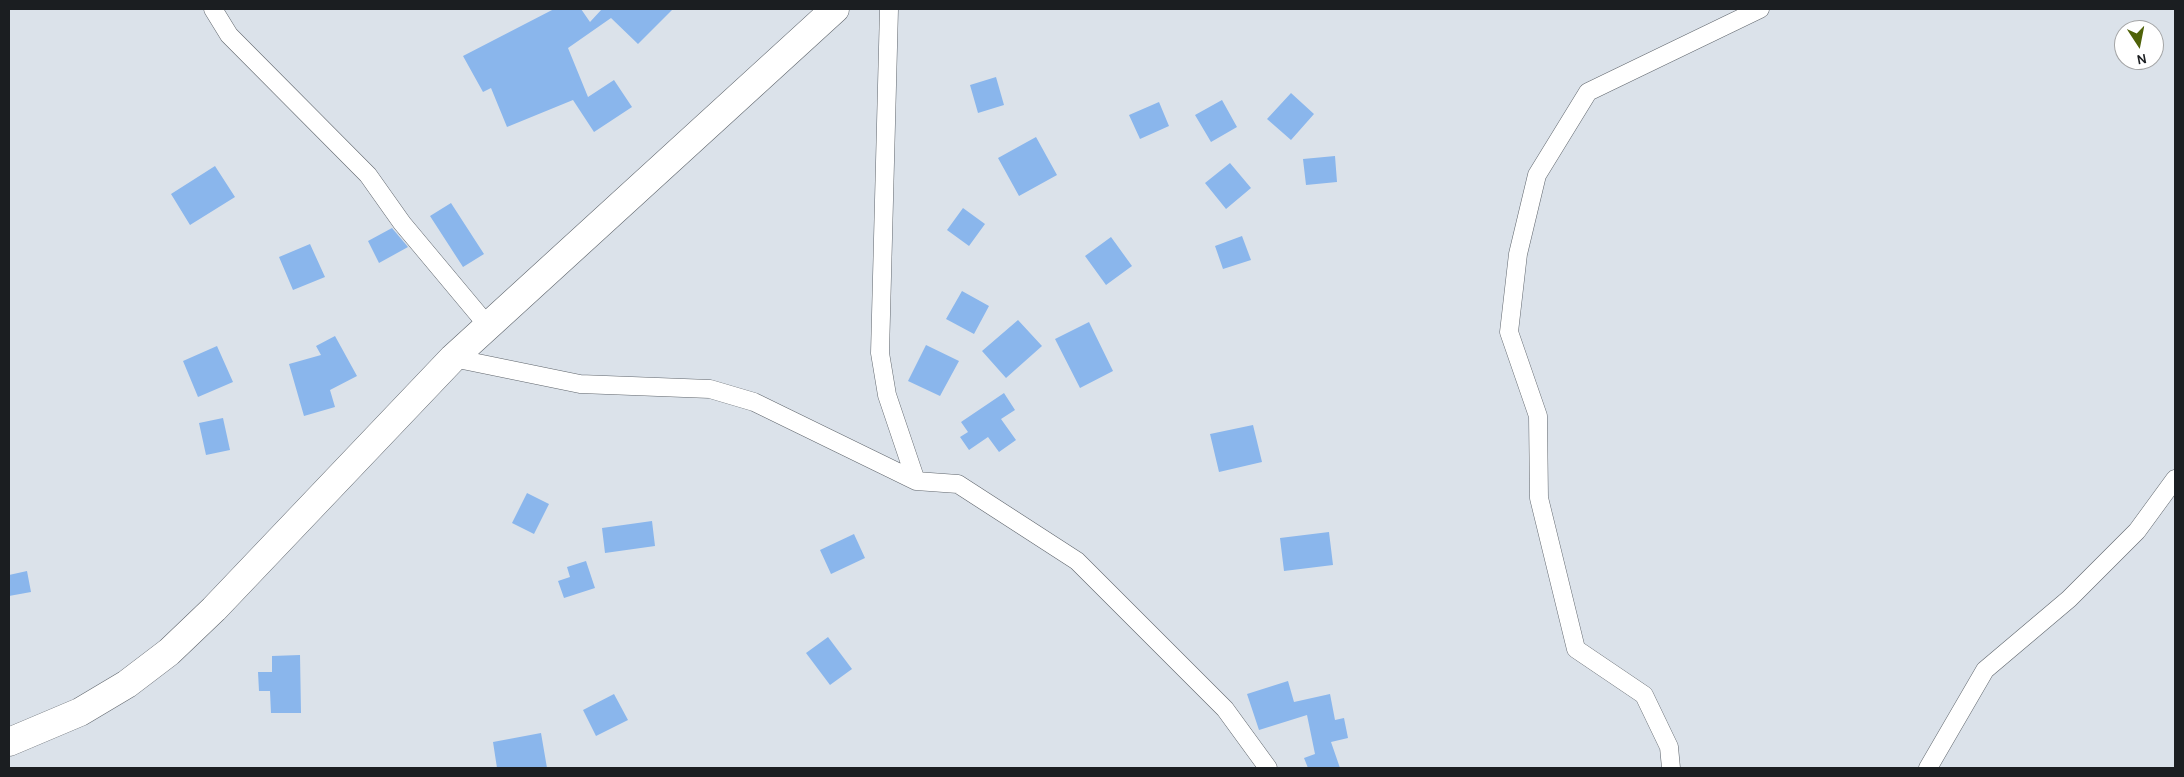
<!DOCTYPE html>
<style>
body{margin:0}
#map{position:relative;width:2184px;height:777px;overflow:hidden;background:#dbe2ea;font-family:Karla,sans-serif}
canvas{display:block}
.frame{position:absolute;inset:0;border:10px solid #1b1e21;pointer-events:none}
.north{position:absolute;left:2114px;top:20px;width:50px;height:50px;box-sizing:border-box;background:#fff;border:1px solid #a4a5a6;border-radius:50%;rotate:169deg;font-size:14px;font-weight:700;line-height:20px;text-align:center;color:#1b1e21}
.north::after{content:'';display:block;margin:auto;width:18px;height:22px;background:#4f6209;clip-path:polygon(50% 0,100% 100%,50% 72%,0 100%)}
</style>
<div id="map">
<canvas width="2184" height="777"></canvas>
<div class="frame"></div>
<div class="north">N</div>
</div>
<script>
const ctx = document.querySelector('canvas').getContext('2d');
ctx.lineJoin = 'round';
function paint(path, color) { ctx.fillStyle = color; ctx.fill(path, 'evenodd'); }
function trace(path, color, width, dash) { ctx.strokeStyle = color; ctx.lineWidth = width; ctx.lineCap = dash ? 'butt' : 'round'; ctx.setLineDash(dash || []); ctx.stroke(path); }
paint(new Path2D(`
 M554,9h27l9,13 12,-13h71l-35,35 -27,-26 -43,30 20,49 26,-17 18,27 -38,25 -21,-32 -66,27 -16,-39 -8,4 -20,-36z
 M996,77l8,28 -26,8 -8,-28z
 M1291,93l23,21 -23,26 -24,-21z
 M1222,100l15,27 -26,15 -16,-27z
 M1159,102l10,24 -29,13 -11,-24z
 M1036,137l21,38 -38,21 -21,-38z
 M1335,156l2,26 -31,3 -3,-26z
 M1230,163l21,25 -25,21 -21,-26z
 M215,166l20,31 -45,28 -19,-31z
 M451,203l33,51 -21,13 -33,-51z
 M963,208l22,16 -16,22 -22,-16z
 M392,228l16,19 -29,16 -11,-22z
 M1242,236l9,24 -28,9 -8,-23z
 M1111,237l21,29 -26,19 -21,-29z
 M310,244l15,33 -32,13 -14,-33z
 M962,291l27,15 -15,28 -28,-15z
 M1018,320l24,26 -36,32 -24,-27z
 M1089,322l24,49 -33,17 -25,-49z
 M335,336l22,40 -27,14 5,17 -31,9 -15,-52 32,-9 -5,-9z
 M926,345l33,16 -19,35 -32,-15z
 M217,346l16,36 -35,15 -15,-36z
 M1004,393l11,17 -14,9 15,21 -17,12 -11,-15 -19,13 -9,-13 8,-5 -7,-10z
 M223,418l7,32 -24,5 -7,-32z
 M1253,425l9,37 -43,10 -9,-38z
 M527,493l22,11 -15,30 -22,-11z
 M652,521l3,25 -50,7 -3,-25z
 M1329,532l4,33 -49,6 -4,-33z
 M854,534l11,24 -34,16 -11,-24z
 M586,561l9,27 -31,10 -6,-17 12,-4 -3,-10z
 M27,571l4,21 -22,4v-21z
 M828,637l24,32 -22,16 -24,-32z
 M300,655l1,58h-30l-1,-22h-11l-1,-19h14v-16z
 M1288,681l6,21 36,-8 5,26 9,-2 4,20 -17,4 9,26h-32l-4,-10 11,-4 -8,-39 -48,15 -12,-36z
 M614,694l14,26 -32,16 -13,-26z
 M541,733l6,35h-50l-4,-26z`), '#8ab6ec');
const minor = new Path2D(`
 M213,9l16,26 139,140 34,48 86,103
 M889,9l-9,344 7,42 29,86
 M453,358l127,26 130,5 44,13 162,79 42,3 119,77 148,148 43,59
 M1671,768l-2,-21 -25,-52 -68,-46 -37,-151 -1,-82 -29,-84 9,-78 19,-79 51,-83 172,-83
 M1928,768l57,-98 84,-71 68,-68 38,-52`);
const primary = new Path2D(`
 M9,742l71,-30 47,-28 42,-32 45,-43 239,-251 382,-349`);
trace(minor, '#5f656c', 19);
trace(primary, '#5f656c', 29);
trace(minor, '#fff', 18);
trace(primary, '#fff', 28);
</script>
